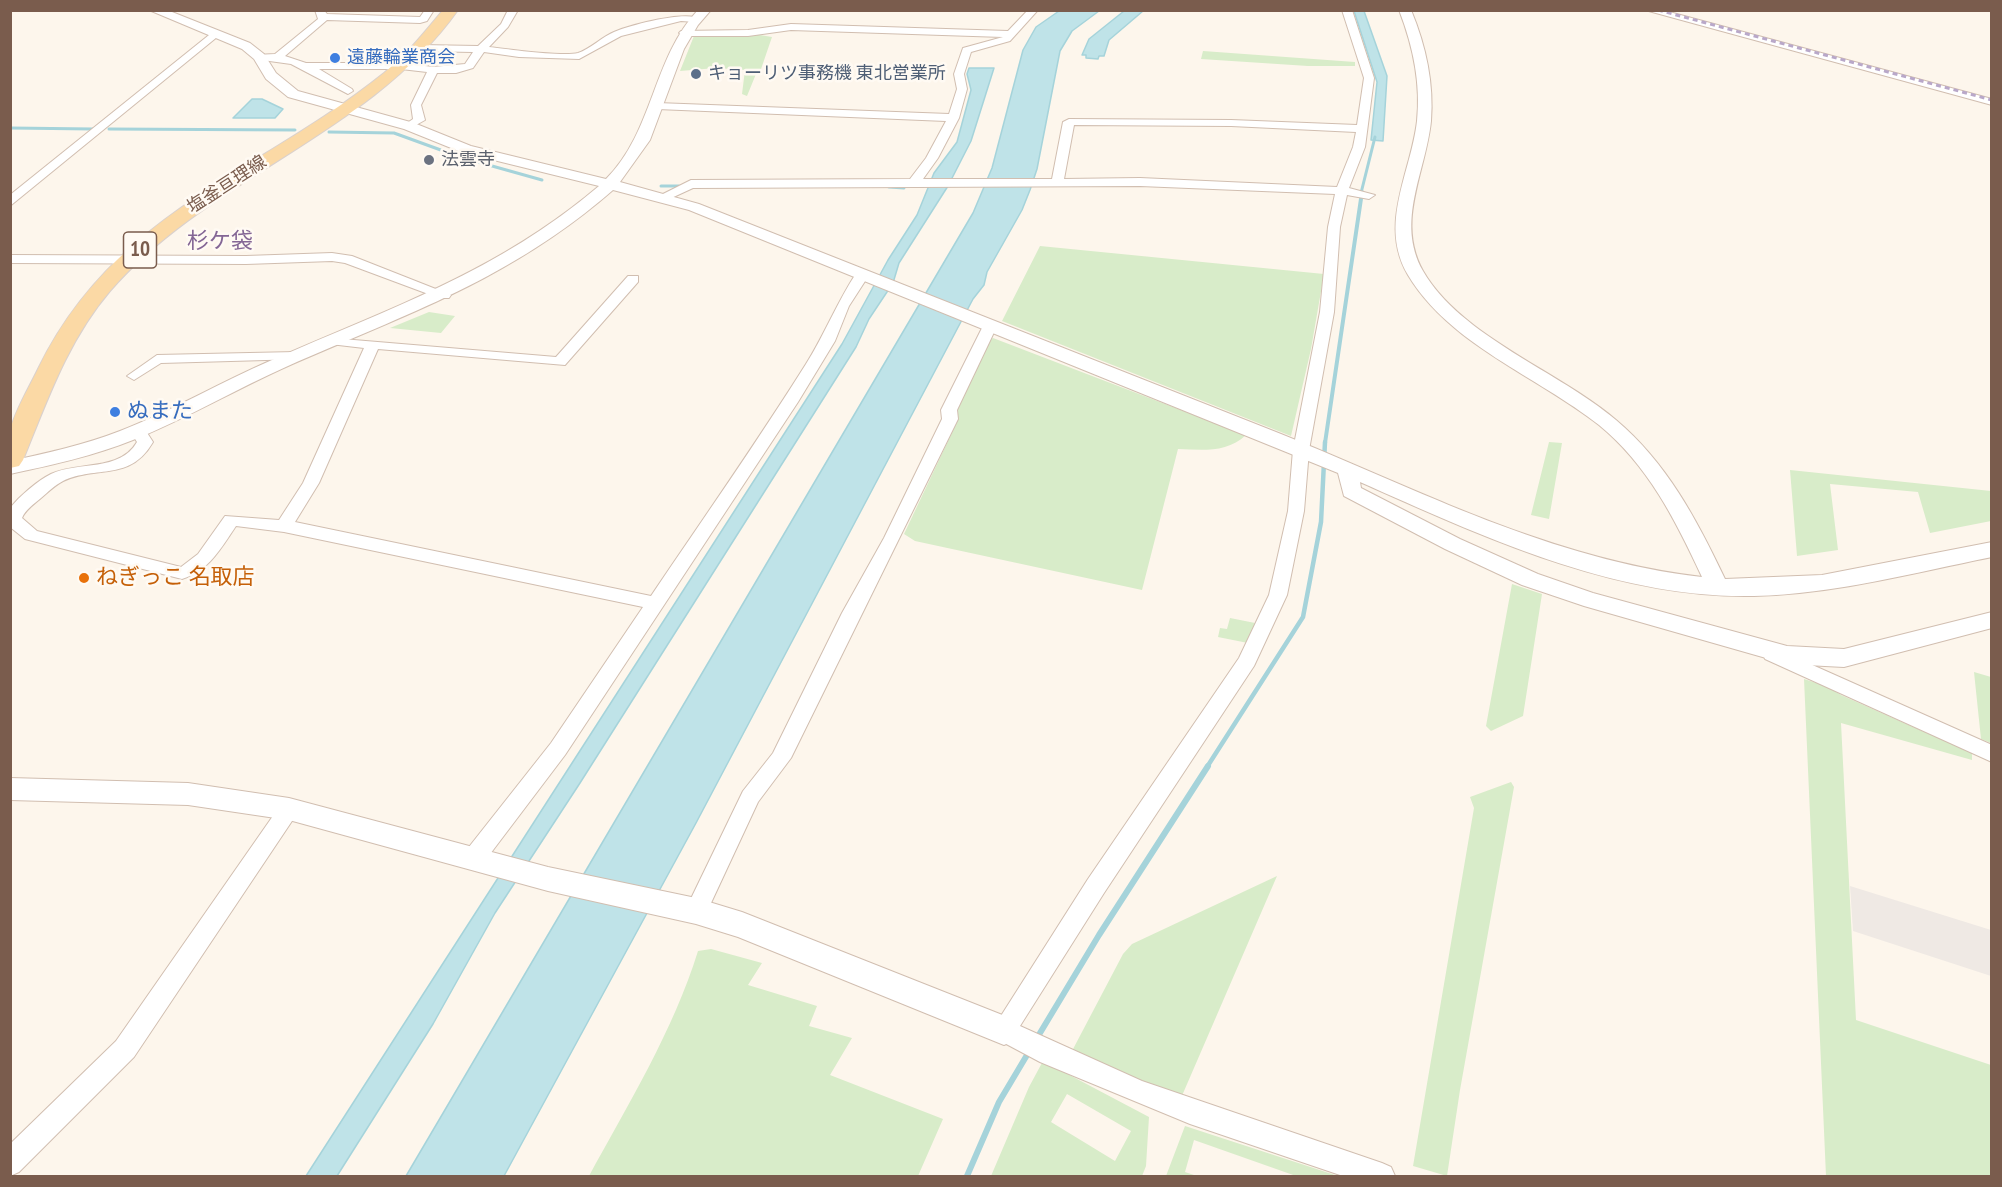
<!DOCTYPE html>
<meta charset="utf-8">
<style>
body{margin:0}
#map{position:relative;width:2002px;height:1187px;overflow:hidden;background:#fdf6ec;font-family:"PT Sans Narrow",sans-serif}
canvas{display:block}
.frame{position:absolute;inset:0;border:12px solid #7a5c4d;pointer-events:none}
</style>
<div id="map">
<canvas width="2002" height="1187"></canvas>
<div class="frame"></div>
</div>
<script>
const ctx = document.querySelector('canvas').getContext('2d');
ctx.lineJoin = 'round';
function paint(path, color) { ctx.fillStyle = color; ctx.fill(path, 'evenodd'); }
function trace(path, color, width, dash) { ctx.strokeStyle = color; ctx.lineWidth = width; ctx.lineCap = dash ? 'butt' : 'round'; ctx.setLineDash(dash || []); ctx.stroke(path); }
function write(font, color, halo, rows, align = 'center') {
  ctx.font = font + ' "PT Sans Narrow","Noto Sans JP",sans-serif'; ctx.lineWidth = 5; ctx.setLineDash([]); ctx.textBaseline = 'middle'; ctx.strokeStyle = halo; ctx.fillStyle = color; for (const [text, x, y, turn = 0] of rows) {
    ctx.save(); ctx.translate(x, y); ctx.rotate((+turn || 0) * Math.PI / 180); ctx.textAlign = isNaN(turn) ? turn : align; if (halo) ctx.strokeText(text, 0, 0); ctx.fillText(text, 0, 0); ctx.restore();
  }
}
paint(new Path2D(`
 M1850,886l141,44v46l-138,-45z`), '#efe9e4');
paint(new Path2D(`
 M760,35l12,2 -12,35 -4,2 -9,22 -5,-2 3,-24 -29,-2 -36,3 14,-35z
 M1203,51l152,11v4h-47l-107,-7z
 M1040,246l284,28 -13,75 -20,87 -289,-115z
 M429,312l26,4 -14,17 -51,-5z
 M993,338l253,97c-19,18 -43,15 -68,14l-36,141 -227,-49 -11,-7 53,-112 -3,-7 35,-75z
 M1549,442l13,1 -13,76 -18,-4z
 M1790,470l201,21v30l-61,12 -12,-41 -88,-8 8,66 -41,6z
 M1512,584l30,10 -19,122 -32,15 -5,-5z
 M1230,618l25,5 4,5 -11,15 -30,-6 2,-9 7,1z
 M1974,672l17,5v66l-10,-4z
 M1804,679l25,8 12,8 131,58v7l-131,-37 15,297 135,45v111h-165z
 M1511,782l3,5 -54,303 -13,86 -34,-10 61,-358 -4,-11z
 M1277,876l-96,222 -109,-47 51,-97 9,-10z
 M711,949l51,14 -14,22 69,21 -8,20 43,12 -22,37 113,44 -25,57h-329c40,-73 84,-145 109,-225z
 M1043,1061l106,56 -3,49 -4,10h-151l38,-89zM1067,1094l64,37 -16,30 -64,-39z
 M1185,1126l153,50h-42l-102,-36 -9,32 12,4h-31z`), '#d8ecc9');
const water = new Path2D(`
 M1059,11h40l-27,20 -12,20 -23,118 -7,21 -8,20 -35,62 -3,13 -11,14 -277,524 -192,353h-98l567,-963 19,-45 31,-118 13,-23z
 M1124,11h19l-34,29 -5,16h-5l-1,3 -12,-1v-3h-4l7,-16z
 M1354,11h10l23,65 -4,65 -12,-1 6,-58z
 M969,68h25l-23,73 -23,45 -49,77 -6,20 -24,36 -13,28 -276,436 -85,130 -62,111 -96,152h-31l536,-832 46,-84 29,-45 17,-42 23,-31 14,-52 -4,-16z
 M252,99h10l21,10 -8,9h-42z`);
paint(water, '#bfe3e8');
trace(water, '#a5d3da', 1.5);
trace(new Path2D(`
 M10,128l83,1
 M109,129l186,1
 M329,132l65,1 66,24 82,23
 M661,186h18
 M889,187l15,1
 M1361,193l14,-56`), '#a5d3da', 3);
trace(new Path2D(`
 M1325,443l37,-251`), '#a5d3da', 4);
trace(new Path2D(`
 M1207,767l96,-150 18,-95 4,-80`), '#a5d3da', 4.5);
trace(new Path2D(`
 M1037,1038l62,-103 109,-169
 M967,1176l32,-74 31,-52`), '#a5d3da', 6);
const minor = new Path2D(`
 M315,10h9l3,4 93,3 5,-7h9l-7,11 -7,2 -93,-3 -42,36 21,7h95l32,4 32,-3 8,-12 -53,-1 -5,-3 5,-3 58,1 23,-22 7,-14h10l-10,17 -19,20c18,2 73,10 89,6 12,-4 24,-16 36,-21 16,-7 73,-22 86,-13l-5,3 -14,-1 -60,15 -42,23 -60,-2 -35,-5 -11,16 -17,5h-19l-16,32 4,15 -16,9 -6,-3 10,-7 -2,-14 16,-33 -26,-3h-82l33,20 1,2 -5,3 -57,-30 -36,-5v-4l20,-1 43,-35z
 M1028,10h10l-28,31 -39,11 -7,22 3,15 -8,29 -21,40 -15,21h129l11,-57 6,-3 162,1 126,5 7,-47 -22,-68h10l22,68 -9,69 -16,41 26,7 -6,4 -22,-4 -7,32 -6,85 -25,138 -5,61 -17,84 -33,71 -150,227 -84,133 122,55 240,82 9,4 4,9h-52l-153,-52 -150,-62 -45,-24 -3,-8 96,-151 151,-221 30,-63 19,-84 5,-61 27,-138 8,-85 7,-33 -195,-8 -447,2 -26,12 -10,-3 34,-17 219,-1 16,-21 20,-37 -289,-12 -5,-3 5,-3 292,11 8,-25 -3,-15 9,-26 40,-11 -212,-7 -43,6h-64l-5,-3 2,-2 67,-1 43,-6 217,7zM1074,125l157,1 125,6 -3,15 -16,40 -197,-9 -76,1z
 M1645,10h17l330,89v6z
 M214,31l8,2 -212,173v-11z
 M332,253l20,3 99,39 -2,3h-10l-94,-35 -13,-2 -86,3 -236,-1v-8l236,1z
 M862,271l7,4 -20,31 -14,35 -37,61 -233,353 -84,111 -8,2 -8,-2 -3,-7 3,-7 86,-109 92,-136 -359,-75 -48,-6c-15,22 -27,45 -54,53l-157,-40 -15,-12v-19c10,-12 27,-27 41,-34 27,-13 69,-2 86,-32l-7,-11 8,-5 6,2 9,14c-23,40 -56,23 -90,39 -8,4 -15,11 -22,17 -7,6 -16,12 -19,20l15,13 144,36 17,-13 27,-38 54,4 24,-37 61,-135 -34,-4v-6l226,19 72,-81h10v6l-73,83 -187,-16 -59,134 -24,39 356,74c52,-77 106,-154 155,-232 19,-30 31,-62 51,-92z
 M990,322l7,4 -40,84 1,9 -167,339 -33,44 -54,116 -8,3 -8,-3 -3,-7 58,-120 30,-38 69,-140 42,-75 58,-119 -1,-9 42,-84z
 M296,352l7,4 -2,3 -140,4 -27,17 -7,-4 30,-21z
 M1772,647l220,98v17l-227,-103 -2,-5 2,-5z
 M289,800l7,3 4,6 -4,6 -162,242 -115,115 -9,4v-32l106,-103 166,-238z`);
const tertiary = new Path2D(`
 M149,10h18l83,33 14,11 12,19 22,18 116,32 57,23 135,33c48,-48 46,-120 92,-169h13l-13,15 -14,24 -34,91 -30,42 79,22c194,77 388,153 582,230 138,56 271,126 421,143 -26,-56 -54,-112 -103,-152 -62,-49 -149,-80 -191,-150 -30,-51 3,-102 9,-154 4,-38 -4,-75 -18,-111h12c15,36 23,73 20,111 -5,51 -36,100 -8,150 37,65 137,101 193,149 51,43 81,100 109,159l97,-4 170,-33v15c-79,16 -157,37 -238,39 -138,3 -270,-59 -394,-114l1,6 99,51 78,35 55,19 194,53 57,3 148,-37v16l-148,39 -57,-3 -203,-58 -62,-21 -77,-36 -101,-53 -6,-23 -649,-263 -76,-20c-102,89 -204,123 -325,176 -52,23 -102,53 -155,74 -40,16 -81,25 -123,34v-13c37,-8 74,-16 110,-30 52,-20 101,-49 152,-71 118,-52 226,-88 327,-174l-138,-34 -57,-23 -116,-32 -22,-18 -12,-20 -12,-10z
 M10,778l178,5 101,15 259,69 148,31 46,14 273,108 4,10 -4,10 -11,5 -266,-108 -42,-13 -148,-33 -259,-71 -101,-15 -178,-5z`);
const primary = new Path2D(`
 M443,10h15c-89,125 -248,166 -348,281 -42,49 -63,110 -87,169l-4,6 -9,2c0,-12 -1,-25 0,-36 3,-18 20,-46 28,-63 76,-157 220,-195 346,-296 22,-18 40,-40 59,-63z`);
trace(minor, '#d1beb0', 2);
trace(tertiary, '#d1beb0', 2);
trace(primary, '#dad1cd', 2);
paint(minor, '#fff');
paint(tertiary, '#fff');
paint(primary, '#fbd9a5');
trace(new Path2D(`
 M1658,10l334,90`), '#b9a8c9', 3, [5, 4]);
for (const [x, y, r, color] of [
 [335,58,6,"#3f7fe0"],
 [696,74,6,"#5c6f8a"],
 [429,160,6,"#6b7280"],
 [115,412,6,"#3f7fe0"],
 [84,578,6,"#e8710a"]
]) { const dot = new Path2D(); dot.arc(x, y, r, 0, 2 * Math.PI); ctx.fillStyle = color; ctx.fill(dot); trace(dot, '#fffaf3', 2); }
write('18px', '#366cbe', '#fffaf3', [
 ["遠藤輪業商会",347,58]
], 'left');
write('18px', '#4e5e75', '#fffaf3', [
 ["キョーリツ事務機 東北営業所",708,74]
], 'left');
write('18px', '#5b616d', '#fffaf3', [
 ["法雲寺",441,160]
], 'left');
write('18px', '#7a5c4d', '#fffaf3', [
 ["塩釜亘理線",227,185,-33]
]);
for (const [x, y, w] of [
 [140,250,33]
]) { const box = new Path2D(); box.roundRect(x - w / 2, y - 18, w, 36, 4.5); ctx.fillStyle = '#fffaf3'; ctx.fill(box); trace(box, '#7a5c4d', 1.5); }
write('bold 21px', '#7a5c4d', null, [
 ["10",140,250]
]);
write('22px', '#846695', '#fffaf3', [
 ["杉ケ袋",220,242]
]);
write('22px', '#366cbe', '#fffaf3', [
 ["ぬまた",127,412]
], 'left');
write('22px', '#c56008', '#fffaf3', [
 ["ねぎっこ 名取店",96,578]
], 'left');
</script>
